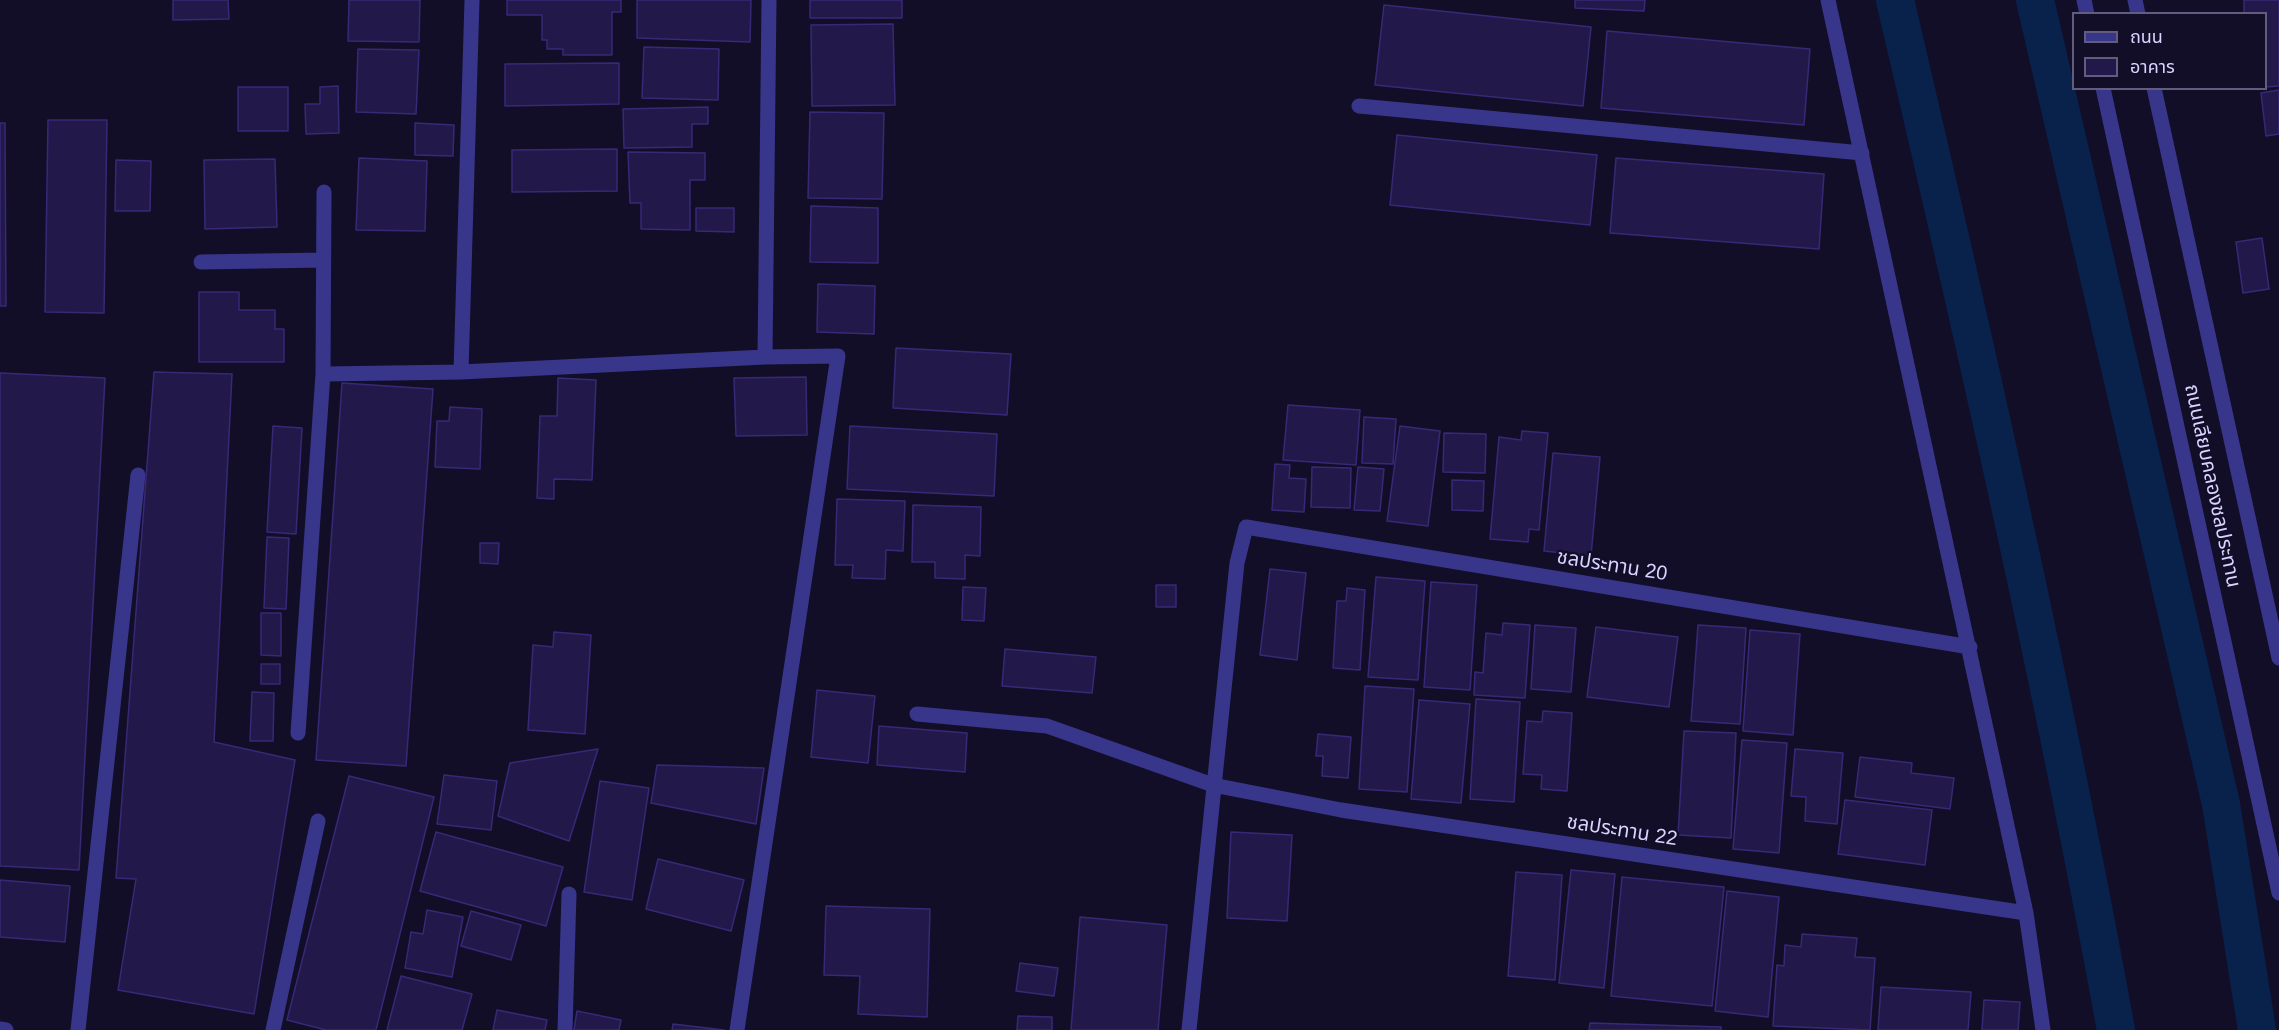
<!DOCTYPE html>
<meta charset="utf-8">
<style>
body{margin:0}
#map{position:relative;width:2279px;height:1030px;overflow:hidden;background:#120e28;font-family:Helvetica,"Noto Sans Thai",sans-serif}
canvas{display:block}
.legend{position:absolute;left:2072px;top:12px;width:195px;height:78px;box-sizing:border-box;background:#120e28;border:2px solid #625d7e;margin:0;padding:8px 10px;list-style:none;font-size:18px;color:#d9d4ff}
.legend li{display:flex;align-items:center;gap:12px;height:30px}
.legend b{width:30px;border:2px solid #625d7e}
</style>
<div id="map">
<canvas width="2279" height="1030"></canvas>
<ul class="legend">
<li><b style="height:8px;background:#38368a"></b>ถนน</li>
<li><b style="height:16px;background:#22184a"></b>อาคาร</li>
</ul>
</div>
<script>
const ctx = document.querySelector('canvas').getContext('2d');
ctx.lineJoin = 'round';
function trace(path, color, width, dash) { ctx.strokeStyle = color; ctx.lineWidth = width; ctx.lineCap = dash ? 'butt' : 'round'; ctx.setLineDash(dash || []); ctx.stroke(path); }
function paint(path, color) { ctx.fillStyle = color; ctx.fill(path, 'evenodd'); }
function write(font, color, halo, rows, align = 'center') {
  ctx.font = font + ' Helvetica,"Noto Sans Thai",sans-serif'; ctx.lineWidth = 5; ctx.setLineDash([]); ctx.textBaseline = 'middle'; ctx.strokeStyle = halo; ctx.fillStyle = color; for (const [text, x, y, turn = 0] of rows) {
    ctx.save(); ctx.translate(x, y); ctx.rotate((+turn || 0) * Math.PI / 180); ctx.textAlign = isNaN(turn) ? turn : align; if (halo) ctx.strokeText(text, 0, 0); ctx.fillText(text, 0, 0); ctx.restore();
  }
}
trace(new Path2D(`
 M1895,0c80,342 158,685 221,1030
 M2035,0l186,804 36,226`), '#09224c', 38);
const building = new Path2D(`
 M173,0h55l1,19 -56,1z
 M349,0h71l-1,42 -71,-1z
 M507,0h114v12h-9v43h-49v-6h-16v-9h-5v-25h-35z
 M637,0h114l-1,42 -113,-4z
 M810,0h92v18h-92z
 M1575,0h70l-1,11 -69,-3z
 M2244,0h35v86l-13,1v-73h-22z
 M1384,5l207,22 -8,79 -208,-21z
 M893,24l2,81 -83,1 -1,-81z
 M1607,31l203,18 -6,76 -203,-17z
 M644,47l75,2 -1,51 -76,-2z
 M358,49l61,1 -3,64 -60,-2z
 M619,63v41l-114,2v-42z
 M338,86l1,47 -33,1 -1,-30h15v-17z
 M238,87h50v44h-50z
 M2279,90v44l-13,2 -5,-43z
 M708,107v17h-16v23l-68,1 -1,-39z
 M810,112l74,1 -2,86 -74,-1z
 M48,120h59l-3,193 -59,-1z
 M0,123h5l1,183h-6z
 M415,123l39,2 -1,31 -38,-1z
 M1397,135l200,20 -7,70 -200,-20z
 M617,149v42l-105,1v-42z
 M628,152l77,1v27h-15v50l-49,-1v-26h-11z
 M359,158l68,3 -2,70 -69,-1z
 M1616,158l208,16 -5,75 -209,-16z
 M275,159l2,68 -72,2 -1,-69z
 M116,160l35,1 -1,50h-35z
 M811,206l67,2v55l-68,-1z
 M696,208h38v24l-38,-1z
 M2262,238l7,51 -26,4 -7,-51z
 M818,284l57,2 -1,48 -57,-2z
 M199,292h40v18h36v19h9v33h-85z
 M896,348l115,6 -4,61 -114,-7z
 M154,372l78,2 -18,368 81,18 -41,254 -136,-24 18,-111 -20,-1z
 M0,373l105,5 -26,492 -79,-4z
 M806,377l1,58 -71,1 -2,-58z
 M558,378l38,2 -4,100 -38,-1v20l-17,-1 3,-82h17z
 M342,383l91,6 -27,377 -90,-6z
 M1288,405l72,5 -4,55 -73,-5z
 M450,407l32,2 -2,60 -45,-2 2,-46h12z
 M1364,417l32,2 -3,45 -31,-1z
 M273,426l29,2 -6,106 -29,-2z
 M850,426l147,8 -3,62 -147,-7z
 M1400,426l40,5 -12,95 -41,-5z
 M1522,431l26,2 -9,97 -10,-1 -1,13 -38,-3 9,-102 22,3z
 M1444,433l42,1 -1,39 -42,-1z
 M1553,453l47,4 -9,99 -47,-5z
 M1275,464l15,1 -1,13 17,1 -2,33 -32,-2z
 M1312,467l39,1 -1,40 -39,-1z
 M1358,467l26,2 -4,42 -26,-1z
 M1452,480l32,1 -1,30 -31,-1z
 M837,499l68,2 -2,50 -17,-1 -1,29 -33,-1 1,-13h-18z
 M913,505l68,2 -1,49 -15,-1v24l-30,-1v-16h-23z
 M267,537l22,1 -3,71 -22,-1z
 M480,543h19l-1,21 -18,-1z
 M1270,569l36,4 -9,87 -37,-5z
 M1376,577l49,4 -7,99 -50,-3z
 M1431,582l46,3 -7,105 -46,-3z
 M1156,585h20v22h-20z
 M963,587l23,1 -2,33 -22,-1z
 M1347,588l18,2 -5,80 -27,-2 4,-67h9z
 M261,613h20v43l-20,-1z
 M1503,623l27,2 -5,73 -51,-3 1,-23 8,1 3,-40 16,2z
 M1535,625l41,3 -5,64 -40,-3z
 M1698,625l48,3 -6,96 -49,-3z
 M1596,627l82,10 -9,70 -82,-10z
 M1750,630l50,4 -7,101 -50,-4z
 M554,632l37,3 -6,99 -57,-4 5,-85 20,2z
 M1005,649l91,8 -4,36 -90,-7z
 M261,664h19v20h-19z
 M1365,686l49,3 -7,103 -48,-3z
 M817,690l58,6 -7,67 -57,-6z
 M252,692l22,1 -1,48h-23z
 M1476,699l44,3 -6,100 -44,-3z
 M1419,700l51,4 -9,99 -50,-4z
 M1543,711l29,2 -5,78 -26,-2 1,-14 -19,-1 4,-53 15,1z
 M879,726l88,7 -2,39 -88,-7z
 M1684,731l52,2 -5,105 -53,-3z
 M1318,734l33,3 -3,41 -26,-2 1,-20h-7z
 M1742,740l45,3 -8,110 -46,-4z
 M598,749l-29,92 -71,-25 12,-53z
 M1795,749l48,4 -6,71 -32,-3 1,-24 -15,-1z
 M1860,757l52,6 -1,10 43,5 -4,31 -95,-12z
 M657,765l107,3 -8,56 -105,-21z
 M444,775l53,6 -6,49 -54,-6z
 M349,776l85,21 -58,233h-50l-39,-10z
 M600,781l49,7 -17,112 -48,-8z
 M1845,800l87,10 -7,55 -87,-11z
 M436,832l127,35 -17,59 -126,-35z
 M1231,832l61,3 -5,86 -60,-3z
 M658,859l86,21 -13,51 -85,-22z
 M1571,870l44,4 -11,114 -45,-5z
 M1516,872l46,3 -7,105 -47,-4z
 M1622,877l102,10 -12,119 -101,-10z
 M0,880l70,6 -5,56 -65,-5z
 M1727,891l52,6 -11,120 -53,-6z
 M826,906l104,3 -3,108 -69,-3 2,-38 -36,-1z
 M427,910l36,7 -11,60 -47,-9 6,-36 12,2z
 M471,911l50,14 -10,35 -50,-14z
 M1080,917l87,8 -9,105h-87z
 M1802,934l55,4 -2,19 20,1 -5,72 -97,-4 4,-61 7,1 1,-21 16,2z
 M1020,963l38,5 -4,28 -38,-5z
 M401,976l71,18 -10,36h-75z
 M1881,987l90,5 -3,38h-90z
 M1984,1000l36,2 -2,28h-36z
 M497,1010l50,10 -2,10h-52z
 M577,1011l44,9 -2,10h-45z
 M1018,1016l34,1v13h-35z
 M1590,1023l131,4v3h-132z
 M673,1024l51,6h-52z`);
paint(building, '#22184a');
trace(building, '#382977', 1.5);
trace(new Path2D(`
 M917,714l130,12 166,59`), '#38368a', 15);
trace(new Path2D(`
 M472,0l-11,372 304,-15 73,-1 -101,674
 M1828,0l198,913 17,117
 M1359,106l503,47
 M201,262l122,-2
 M765,357l4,-357
 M323,374l138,-2
 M298,733l25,-359 1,-182
 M1213,785l128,25 685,103
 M0,1029l6,1
 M78,1030l60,-555
 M273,1030l45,-209
 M565,1030l4,-136
 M1189,1030l48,-467 9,-36 724,120`), '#38368a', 15);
trace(new Path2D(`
 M2084,0l3,14
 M2135,0l3,14
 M2103,88l176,805
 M2154,88l125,570`), '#38368a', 15);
write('20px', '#d9d4ff', '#120e28', [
 ["ถนนเลียบคลองชลประทาน",2212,486,78],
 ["ชลประทาน 20",1612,566,9],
 ["ชลประทาน 22",1622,831,9]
]);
</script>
